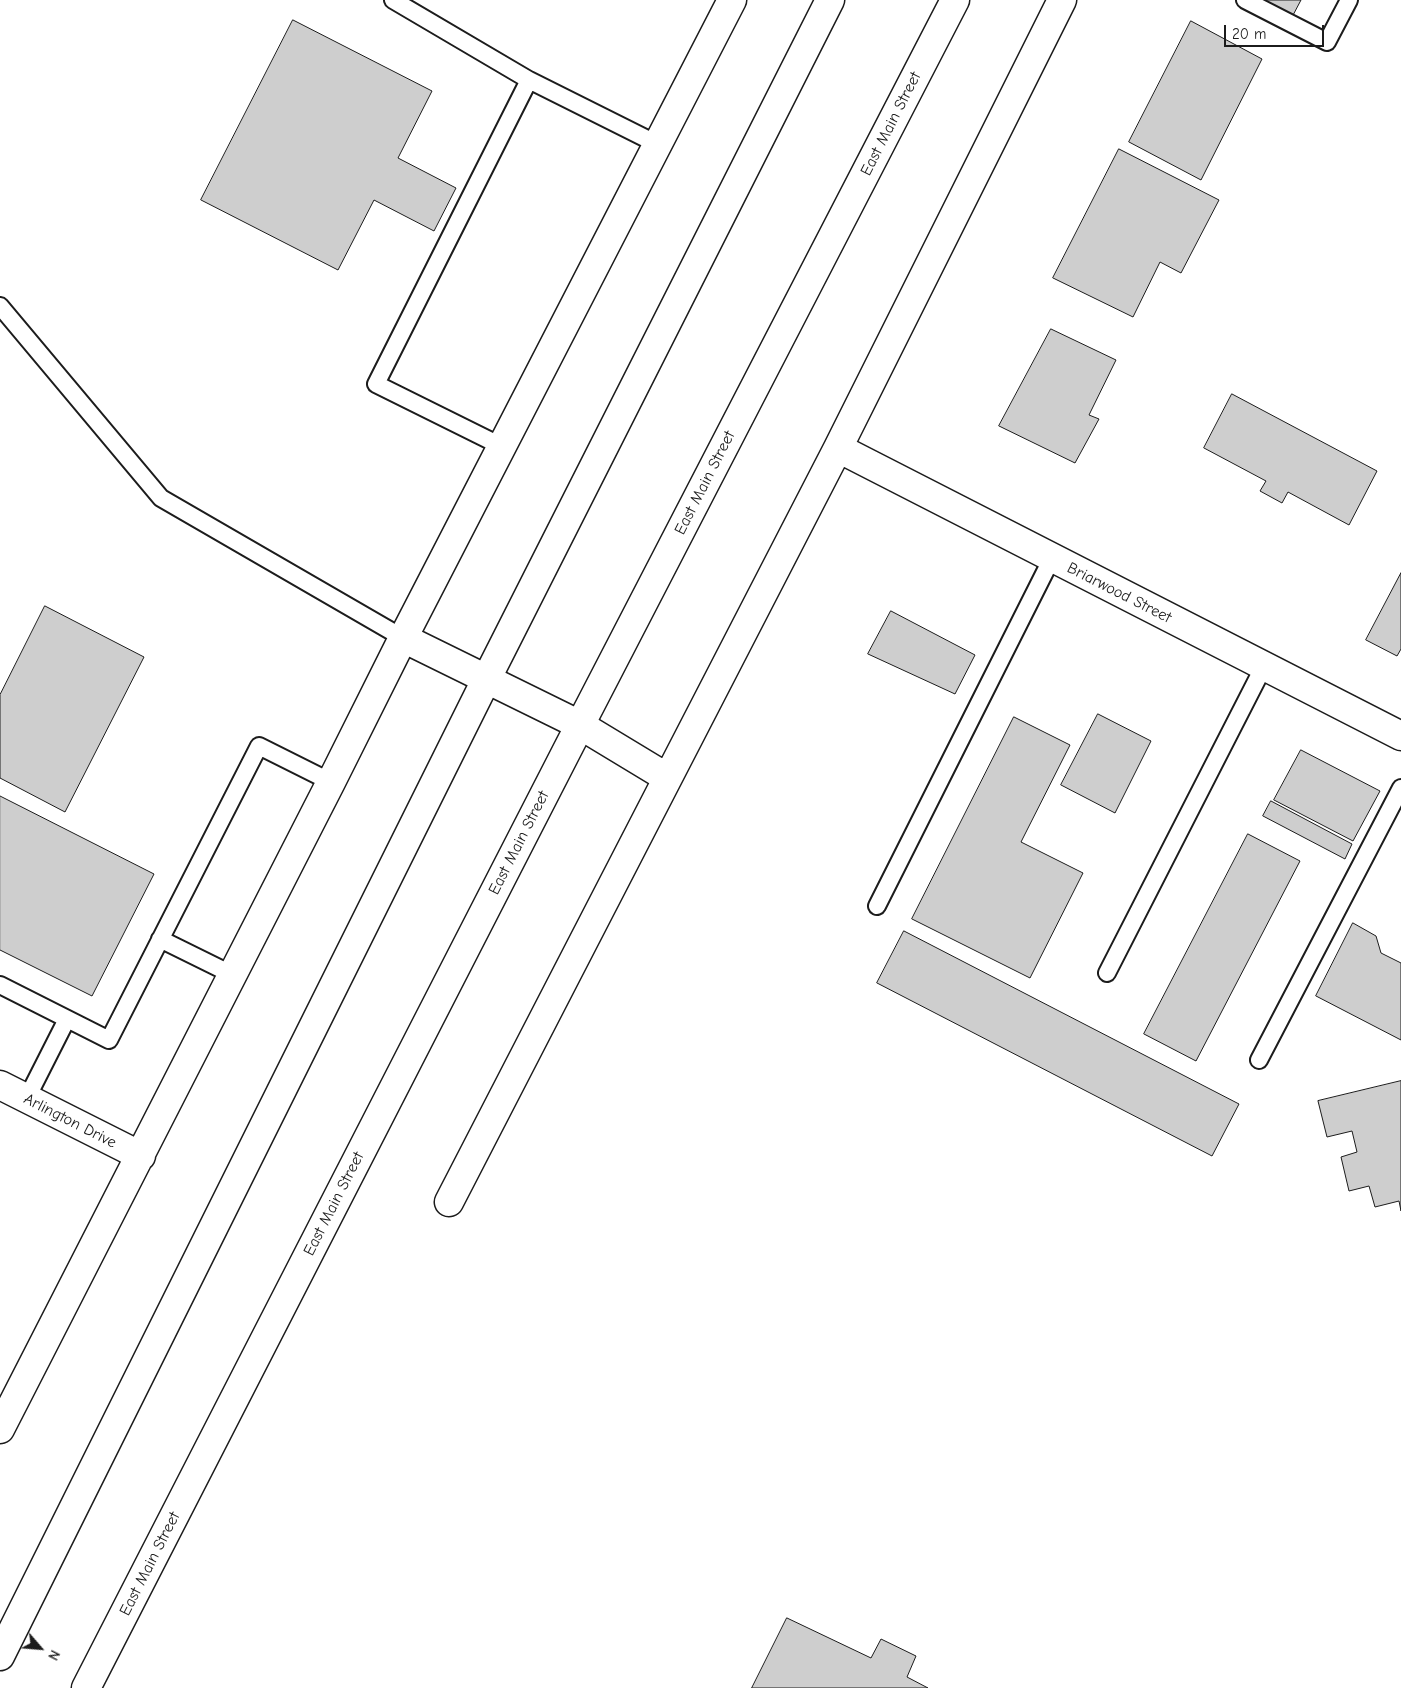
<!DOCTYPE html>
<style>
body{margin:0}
#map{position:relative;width:1401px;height:1688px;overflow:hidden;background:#fff;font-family:"Comic Neue",sans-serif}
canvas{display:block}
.north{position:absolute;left:15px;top:1623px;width:50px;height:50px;-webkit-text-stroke:4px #fff;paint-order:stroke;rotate:117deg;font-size:14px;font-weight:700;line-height:20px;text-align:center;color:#1c1c1c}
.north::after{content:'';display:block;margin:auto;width:18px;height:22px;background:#1c1c1c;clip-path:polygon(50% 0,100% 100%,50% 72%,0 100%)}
.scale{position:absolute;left:1224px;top:25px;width:100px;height:22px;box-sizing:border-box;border:2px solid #1c1c1c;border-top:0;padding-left:6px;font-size:15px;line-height:18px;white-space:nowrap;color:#1c1c1c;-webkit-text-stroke:4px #fff;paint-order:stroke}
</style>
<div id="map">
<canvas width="1401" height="1688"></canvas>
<div class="north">N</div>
<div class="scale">20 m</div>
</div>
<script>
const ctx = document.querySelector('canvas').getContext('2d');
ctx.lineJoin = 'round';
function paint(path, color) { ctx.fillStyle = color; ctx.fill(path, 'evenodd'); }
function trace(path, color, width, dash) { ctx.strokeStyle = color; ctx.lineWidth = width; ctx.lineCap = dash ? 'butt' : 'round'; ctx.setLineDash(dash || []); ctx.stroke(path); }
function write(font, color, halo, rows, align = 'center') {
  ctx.font = font + ' "Comic Neue",sans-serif'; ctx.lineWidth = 4; ctx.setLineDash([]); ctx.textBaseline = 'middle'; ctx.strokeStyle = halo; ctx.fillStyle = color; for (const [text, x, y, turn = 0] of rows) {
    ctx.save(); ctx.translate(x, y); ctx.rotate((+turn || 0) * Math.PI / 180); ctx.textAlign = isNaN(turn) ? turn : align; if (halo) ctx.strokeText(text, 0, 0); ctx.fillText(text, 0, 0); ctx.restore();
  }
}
const building = new Path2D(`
 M1255,0h46l-10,19z
 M293,20l139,71 -34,67 58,30 -22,43 -60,-31 -36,70 -137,-70z
 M1191,21l71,38 -61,121 -72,-38z
 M1119,149l100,51 -38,73 -21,-11 -27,55 -80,-39z
 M1051,329l65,31 -27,55 10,4 -24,44 -76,-37z
 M1232,394l145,77 -28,54 -61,-33 -6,11 -22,-12 6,-10 -62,-33z
 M1401,573v76l-4,7 -31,-16z
 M45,606l99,51 -79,155 -65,-34v-83z
 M891,611l84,44 -20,39 -87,-40z
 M1098,714l53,27 -36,72 -54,-28z
 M1014,717l56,28 -49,97 62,31 -53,105 -118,-59z
 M1301,750l79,41 -27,50 -79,-41z
 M0,796l154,78 -62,122 -92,-46z
 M1271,801l81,43 -7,15 -82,-43z
 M1248,834l52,27 -104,200 -52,-27z
 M1353,923l23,13 5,17 20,10v77l-85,-44z
 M904,931l335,173 -27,52 -335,-173z
 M1401,1081v130l-2,-10 -24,6 -6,-21 -20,5 -8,-34 16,-5 -5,-21 -25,6 -9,-36z
 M787,1618l84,40 10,-19 35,17 -9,21 21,11h-176z`);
paint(building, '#cecece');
trace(building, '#1c1c1c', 1);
const service = new Path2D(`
 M393,0l136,80 130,65
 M1245,0l82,42 22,-42
 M0,306l161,192 242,140
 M501,446l-125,-62 153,-304
 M877,906l175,-348
 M160,939l73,36
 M1107,973l157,-307
 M0,985l109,55 150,-294 72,36
 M1259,1060l142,-272
 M27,1098l40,-79`);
const minor = new Path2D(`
 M838,448l563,288
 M403,638l177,87 86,52
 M0,1085l141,71
 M449,1202l389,-754 224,-448
 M0,1429l331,-647 72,-144 329,-638`);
const trunk = new Path2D(`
 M0,1656l487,-978 343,-678
 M86,1688l494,-963 375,-725`);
trace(service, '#1c1c1c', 20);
trace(minor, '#1c1c1c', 31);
trace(trunk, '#1c1c1c', 31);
trace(service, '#fff', 16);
trace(minor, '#fff', 28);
trace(trunk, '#fff', 28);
write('16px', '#1c1c1c', '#fff', [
 ["East Main Street",891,124,-63],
 ["East Main Street",705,483,-63],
 ["Briarwood Street",1119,593,27],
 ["East Main Street",519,843,-63],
 ["Arlington Drive",70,1121,27],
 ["East Main Street",334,1204,-63],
 ["East Main Street",150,1564,-63]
]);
</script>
